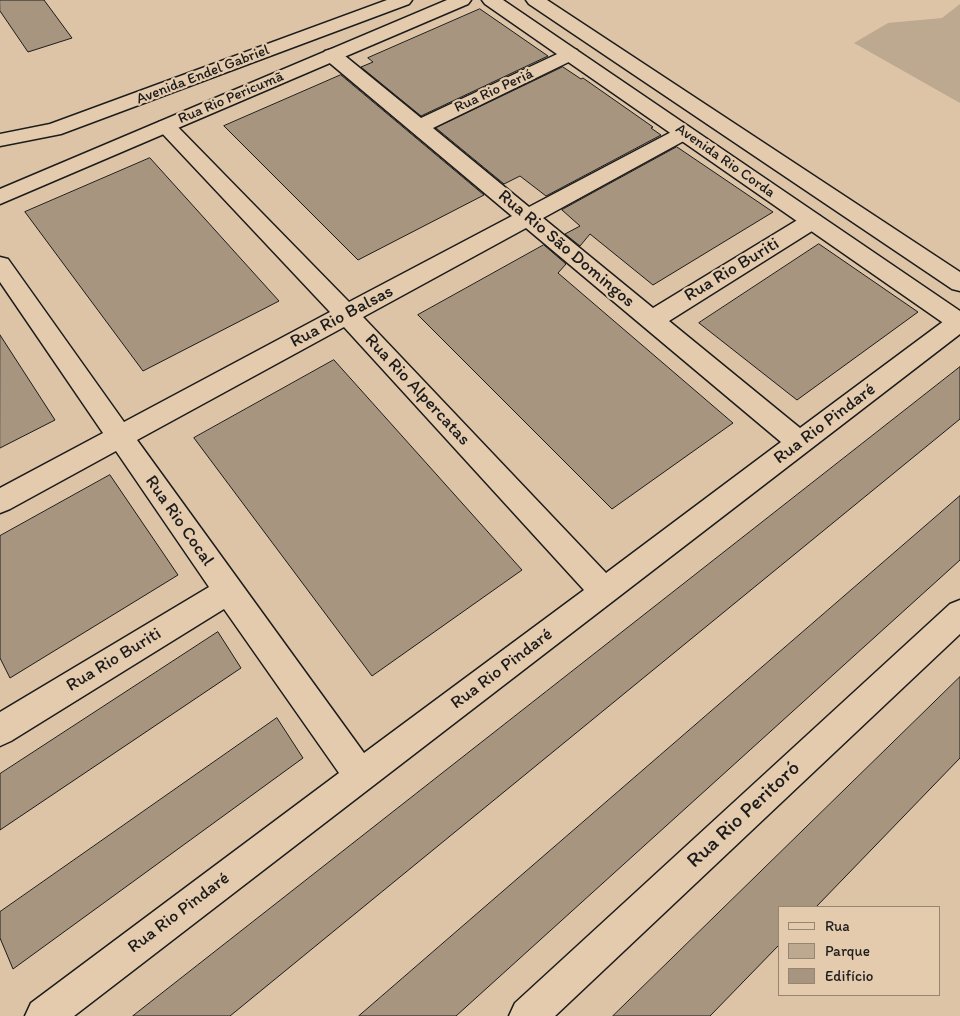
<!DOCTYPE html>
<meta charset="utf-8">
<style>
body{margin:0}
#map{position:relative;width:960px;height:1016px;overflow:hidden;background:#ddc4a7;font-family:Itim,sans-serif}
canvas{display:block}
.legend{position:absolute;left:778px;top:906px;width:162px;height:90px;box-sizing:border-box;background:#e5cbad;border:1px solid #958573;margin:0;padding:6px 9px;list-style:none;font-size:15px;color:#1c1c1c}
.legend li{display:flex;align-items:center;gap:10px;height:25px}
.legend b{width:25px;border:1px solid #958573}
</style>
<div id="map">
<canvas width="960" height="1016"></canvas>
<ul class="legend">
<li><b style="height:6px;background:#e5cbad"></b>Rua</li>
<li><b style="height:14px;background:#bda890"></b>Parque</li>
<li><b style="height:14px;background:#a79580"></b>Edifício</li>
</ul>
</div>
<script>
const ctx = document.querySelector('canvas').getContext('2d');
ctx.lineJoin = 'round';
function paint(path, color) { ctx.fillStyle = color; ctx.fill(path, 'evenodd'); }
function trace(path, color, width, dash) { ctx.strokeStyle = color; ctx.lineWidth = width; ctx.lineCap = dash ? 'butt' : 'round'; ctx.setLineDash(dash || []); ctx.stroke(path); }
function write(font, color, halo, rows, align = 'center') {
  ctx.font = font + ' Itim,sans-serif'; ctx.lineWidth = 4.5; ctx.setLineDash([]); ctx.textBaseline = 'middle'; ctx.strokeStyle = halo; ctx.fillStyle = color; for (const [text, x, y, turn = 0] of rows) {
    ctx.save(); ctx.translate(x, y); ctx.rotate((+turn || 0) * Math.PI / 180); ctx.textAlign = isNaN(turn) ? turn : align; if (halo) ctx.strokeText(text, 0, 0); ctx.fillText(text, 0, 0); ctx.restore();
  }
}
paint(new Path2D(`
 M960,4v99l-106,-60 34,-20 54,-5z`), '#bda890');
const building = new Path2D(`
 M0,0h44l28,38 -44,14 -28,-41z
 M480,9l68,47 -127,60 -60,-49 12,-5 -5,-4z
 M563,67l18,12 2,-1 70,49 -2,1 10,7 -115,61 -26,-20 -16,8 -68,-56z
 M341,75l143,120 -126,65 -134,-134z
 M677,147l96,65 -120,73 -63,-51 -10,12 -15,-12 15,-8 -18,-16z
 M150,158l129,143 -136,70 -118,-159z
 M819,244l99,68 -121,88 -98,-77z
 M544,245l22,19 -8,9 175,150 -121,86 -194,-194z
 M0,335l55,85 -55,28z
 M334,360l188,210 -150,106 -178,-238z
 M960,367v52l-730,597h-97z
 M110,475l68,100 -168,103 -10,-20v-122z
 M960,496v64l-504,456h-97z
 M218,632l23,36 -241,162v-56z
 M960,677v81l-144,149h-37v38l-69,71h-97z
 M277,718l26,40 -290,211 -13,-31v-26z`);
paint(building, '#a79580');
trace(building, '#1c1c1c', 1);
const street = new Path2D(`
 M570,48l7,2 2,4 -2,4 -144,70 96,79 148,-78 7,-2 7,2 3,4 -3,4 -148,81 110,90 151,-92 8,-2 8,2 3,5 -3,5 -151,95 131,107 152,-113 8,-3v22l-886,682h-49l6,-13 308,-230 -115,-164 -213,132 -11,5v-34l209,-125 -93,-136 -106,58 -10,4v-25l103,-55 -103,-151v-25l8,2 116,163 206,-110 -171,-182 -3,-4 3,-4 7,-2 7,2 176,180 163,-86 -187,-157 -2,-4 2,-4 7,-2 7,2 82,67zM526,228l255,214 -175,131 -243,-256zM344,327l240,263 -220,163 -227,-313z
 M960,600v34l-405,382h-46l6,-13 435,-399z`);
const secondary = new Path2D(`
 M387,0h25l-3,4 -348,130 -61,12v-12l50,-10z
 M447,0h24l-3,4 -468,200v-15z
 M482,0h21l457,311v21l-8,-3 -467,-325z
 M526,0h21l413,272v19l-8,-2 -423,-285z`);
trace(street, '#1c1c1c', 3);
trace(secondary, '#1c1c1c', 3);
paint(street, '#e5cbad');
paint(secondary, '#e5cbad');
write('15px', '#1c1c1c', '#e5cbad', [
 ["Avenida Endel Gabriel",203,75,-21],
 ["Rua Rio Periá",494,91,-25],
 ["Rua Rio Pericumã",231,98,-23],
 ["Avenida Rio Corda",725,161,35]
]);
write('18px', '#1c1c1c', '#e5cbad', [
 ["Rua Rio São Domingos",566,249,40],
 ["Rua Rio Buriti",732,270,-31],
 ["Rua Rio Balsas",342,317,-28],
 ["Rua Rio Alpercatas",417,390,47],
 ["Rua Rio Pindaré",825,424,-37],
 ["Rua Rio Cocal",179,521,55],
 ["Rua Rio Buriti",114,660,-31],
 ["Rua Rio Pindaré",502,669,-37],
 ["Rua Rio Pindaré",179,913,-37]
]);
write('21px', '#1c1c1c', '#e5cbad', [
 ["Rua Rio Peritoró",744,815,-43]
]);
</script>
